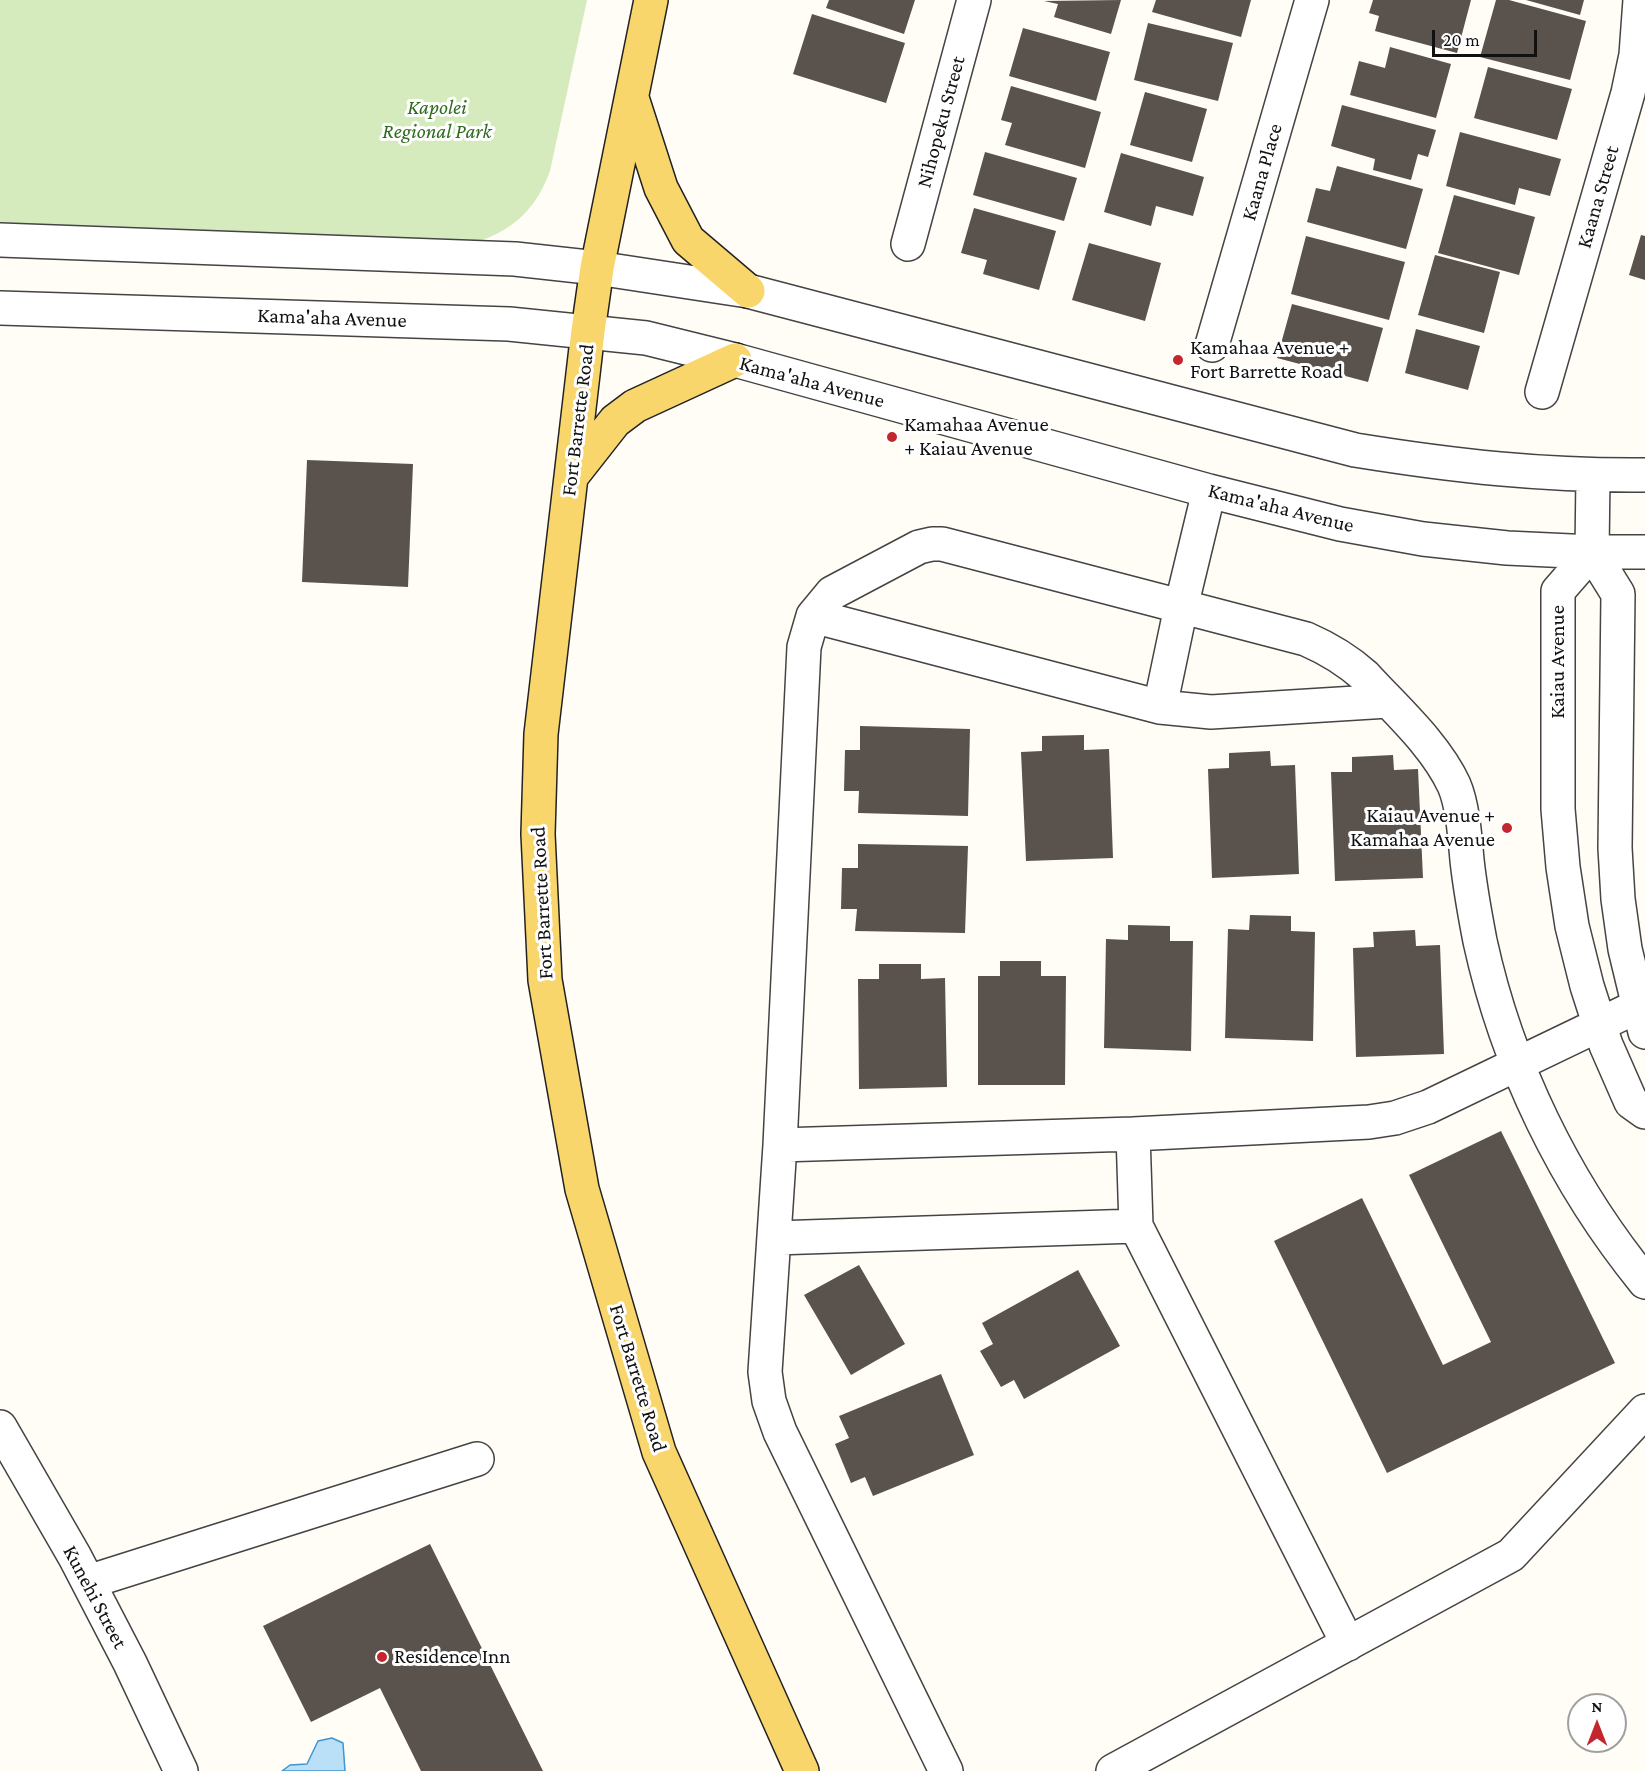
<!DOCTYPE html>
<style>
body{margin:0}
#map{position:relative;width:1645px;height:1771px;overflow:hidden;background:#fffdf5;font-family:"Crimson Pro",serif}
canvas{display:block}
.north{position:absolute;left:1567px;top:1693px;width:60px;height:60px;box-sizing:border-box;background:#fff;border:2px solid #a0a0a0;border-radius:50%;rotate:0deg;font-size:16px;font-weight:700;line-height:24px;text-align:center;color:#111}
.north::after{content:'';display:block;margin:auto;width:21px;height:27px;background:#c4262e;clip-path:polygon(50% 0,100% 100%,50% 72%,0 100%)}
.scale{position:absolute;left:1432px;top:30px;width:105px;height:27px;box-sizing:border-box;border:3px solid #111;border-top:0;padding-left:8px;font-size:18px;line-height:21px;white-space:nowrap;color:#111;-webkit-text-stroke:4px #fff;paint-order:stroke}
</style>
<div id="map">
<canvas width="1645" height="1771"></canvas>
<div class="north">N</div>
<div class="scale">20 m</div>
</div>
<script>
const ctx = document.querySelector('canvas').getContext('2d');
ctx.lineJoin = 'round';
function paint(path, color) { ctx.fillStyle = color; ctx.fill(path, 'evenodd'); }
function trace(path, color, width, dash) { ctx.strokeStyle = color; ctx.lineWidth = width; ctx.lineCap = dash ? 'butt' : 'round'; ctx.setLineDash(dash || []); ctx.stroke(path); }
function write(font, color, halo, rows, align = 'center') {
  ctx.font = font + ' "Crimson Pro",serif'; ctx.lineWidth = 6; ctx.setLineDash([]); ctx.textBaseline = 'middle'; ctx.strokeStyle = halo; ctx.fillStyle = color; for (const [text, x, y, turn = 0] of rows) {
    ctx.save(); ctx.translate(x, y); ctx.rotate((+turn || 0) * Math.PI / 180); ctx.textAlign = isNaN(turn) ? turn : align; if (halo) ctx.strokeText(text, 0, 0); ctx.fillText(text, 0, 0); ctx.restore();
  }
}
paint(new Path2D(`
 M0,0h587l-37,171c-13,36 -35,58 -71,70l-479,-17z`), '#d5ebbd');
const water = new Path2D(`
 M332,1738l11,5 2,28h-63l8,-6 17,-1 11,-23z`);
paint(water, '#b9e0f7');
trace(water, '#3f96cf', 1.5);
paint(new Path2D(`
 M829,0h86l-11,34 -78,-26z
 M1121,0l-10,34 -57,-17 4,-13 -14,-3z
 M1156,0h95l-10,37 -89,-25z
 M1373,0h98l-14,53 -82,-22 4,-15 -10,-3z
 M1496,0h13l77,21 -16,59 -90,-23z
 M1526,0h58l-4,15z
 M812,14l93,29 -19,60 -93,-29z
 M1148,23l85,20 -15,58 -84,-21z
 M1023,28l87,24 -14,49 -87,-25z
 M1390,47l61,17 -15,54 -86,-23 9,-34 26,7z
 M1488,67l84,22 -15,51 -83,-22z
 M1011,86l90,26 -16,56 -80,-23 7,-22 -11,-3z
 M1145,92l62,17 -15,53 -62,-17z
 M1342,105l94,25 -8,27 -10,-3 -7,26 -38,-10 2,-11 -44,-13z
 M1460,132l101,27 -11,37 -31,-8 -4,17 -69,-19z
 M985,152l92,26 -13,43 -91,-26z
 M1121,153l83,24 -11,39 -37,-10 -5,20 -47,-14z
 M1337,166l86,23 -17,60 -99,-27 9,-34 14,3z
 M1454,195l81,22 -16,58 -81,-22z
 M974,208l82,23 -17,59 -56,-16 4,-14 -26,-7z
 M1641,235l4,1v44l-16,-5z
 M1306,236l99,26 -16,58 -98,-26z
 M1089,243l72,20 -16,58 -73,-21z
 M1435,255l65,17 -16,61 -66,-18z
 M1292,304l91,24 -15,54 -91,-24z
 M1416,329l64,17 -12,44 -63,-17z
 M307,460l106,4 -5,123 -106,-5z
 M860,726l110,3 -2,87 -110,-3 1,-22h-15l1,-41h15z
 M1084,735v15l25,-1 4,109 -87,3 -5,-109 21,-1v-15z
 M1270,751l1,15 24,-1 4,109 -87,4 -4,-109 21,-1v-15z
 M1393,755l1,15 24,-1 5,109 -88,3 -4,-109h21v-15z
 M858,844l110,2 -3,87 -110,-2 2,-22h-16l1,-41h16z
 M1250,915l41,1v15l24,1 -2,109 -88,-3 3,-109 21,1z
 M1128,925l42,1v15h23l-2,110 -87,-3 2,-109 22,1z
 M1415,930l1,16 24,-1 4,109 -88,3 -3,-109 21,-1 -1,-15z
 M1000,961h41v15h25l-1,109h-87v-109h22z
 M879,964h42v15l24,-1 2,109 -88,2 -1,-110h21z
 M1501,1131l114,232 -228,110 -113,-232 88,-43 81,167 48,-23 -82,-167z
 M859,1265l46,79 -54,31 -47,-80z
 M1078,1270l42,76 -96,53 -10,-19 -13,7 -21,-36 13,-7 -11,-21z
 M941,1374l33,81 -101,41 -8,-19 -14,6 -16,-39 14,-6 -10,-22z
 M430,1544l113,227h-122l-41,-83 -69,34 -48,-96z`), '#5a524d');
const minor = new Path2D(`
 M0,240l515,19 82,9 151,23 607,159c99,16 190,26 290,25
 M908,244l66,-244
 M0,308l509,16 137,14 89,22 474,131 131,33 83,15 84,9 85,4h53
 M1212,345l100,-345
 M1542,392l86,-299 8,-38 4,-55
 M1592,552l-34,39v218l5,58 9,59 15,60 19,59 25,57 14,10
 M1592,552l26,42 -3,254 3,51 7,50 20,83
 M1592,552l1,-76
 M813,616l347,91 51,5 177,-11
 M1160,707l21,-100 28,-116
 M1133,1134l3,92
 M780,1145l353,-11 236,-12 26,-4 33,-11 210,-101
 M775,1238l361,-12 212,418
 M0,1427l75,130 55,106 51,108
 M88,1582l389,-123
 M946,1771l-166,-339 -11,-31 -4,-29 15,-227 24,-498 9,-31 19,-23 87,-46 13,-3h10l364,95c23,10 41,21 59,37 30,33 70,68 89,109 9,21 11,53 13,75 3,28 8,55 13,81 27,124 85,243 165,341
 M1113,1771l398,-216 134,-144`);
const major = new Path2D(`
 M651,0l-54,268 -9,63 -47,403 -3,100 7,146 37,209 77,263 143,319
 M633,101l28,87 27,52 60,51
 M571,477l44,-56 20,-15 100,-46`);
trace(minor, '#444', 36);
trace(major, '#222', 36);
trace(minor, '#fff', 33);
trace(major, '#f9d66b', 33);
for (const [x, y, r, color] of [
 [1178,360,6,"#c4262e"],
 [892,437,6,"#c4262e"],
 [1507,828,6,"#c4262e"],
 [382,1657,6,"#c4262e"]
]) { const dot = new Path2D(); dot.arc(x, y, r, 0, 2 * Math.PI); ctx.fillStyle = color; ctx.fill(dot); trace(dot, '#fff', 2); }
write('italic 21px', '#2f6b1f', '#fff', [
 ["Kapolei",437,108],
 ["Regional Park",437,132]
]);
write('21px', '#111', '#fff', [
 ["Nihopeku Street",941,122,-75],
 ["Kaana Place",1262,172,-74],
 ["Kaana Street",1598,197,-74],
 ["Kama'aha Avenue",332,318,2],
 ["Kama'aha Avenue",812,382,15],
 ["Fort Barrette Road",578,420,-83],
 ["Kama'aha Avenue",1281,508,14],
 ["Kaiau Avenue",1558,662,-90],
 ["Fort Barrette Road",542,903,-93],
 ["Fort Barrette Road",638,1378,73],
 ["Kunehi Street",95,1597,62]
]);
write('21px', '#111', '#fff', [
 ["Kamahaa Avenue +",1190,348],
 ["Fort Barrette Road",1190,372],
 ["Kamahaa Avenue",904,425],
 ["+ Kaiau Avenue",904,449],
 ["Kaiau Avenue +",1495,816,"right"],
 ["Kamahaa Avenue",1495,840,"right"],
 ["Residence Inn",394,1657]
], 'left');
</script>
